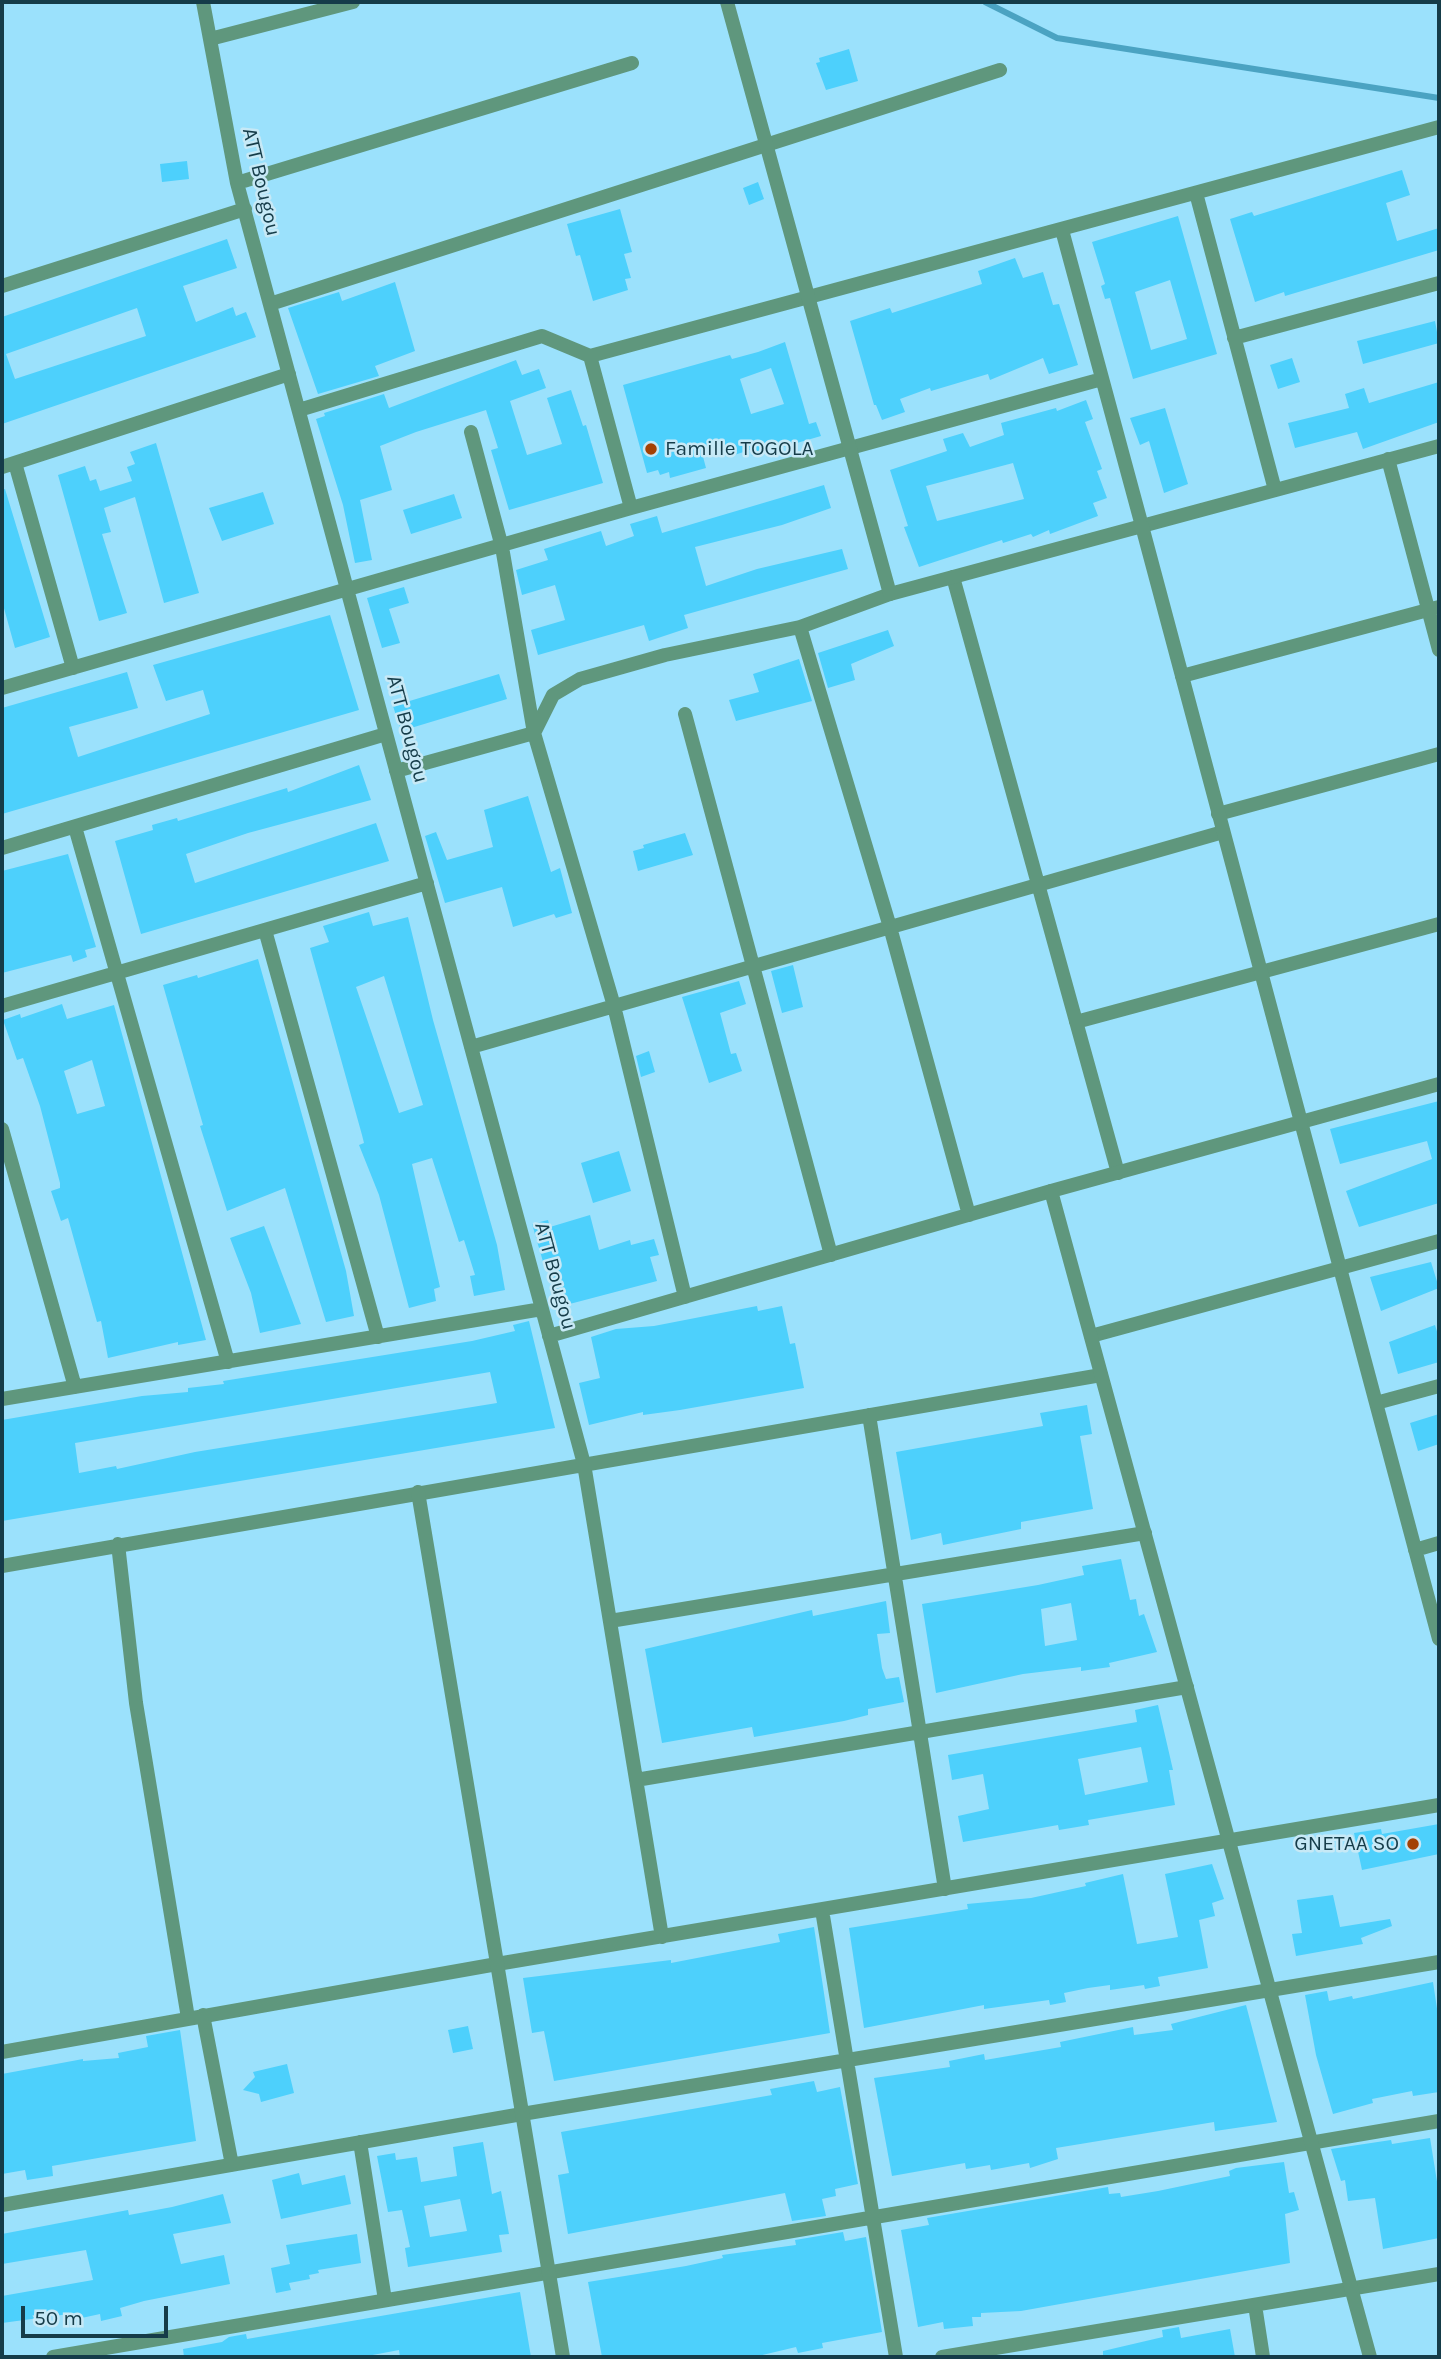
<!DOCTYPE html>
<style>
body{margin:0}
#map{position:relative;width:1441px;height:2359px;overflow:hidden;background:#9be1fc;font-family:Karla,sans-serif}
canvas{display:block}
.frame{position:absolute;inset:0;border:4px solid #153c49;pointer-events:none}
.scale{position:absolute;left:21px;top:2306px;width:147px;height:32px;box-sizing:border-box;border:4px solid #153c49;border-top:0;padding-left:9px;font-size:21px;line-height:24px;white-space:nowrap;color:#153c49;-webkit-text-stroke:5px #c7e9f6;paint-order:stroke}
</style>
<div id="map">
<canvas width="1441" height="2359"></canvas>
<div class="frame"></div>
<div class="scale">50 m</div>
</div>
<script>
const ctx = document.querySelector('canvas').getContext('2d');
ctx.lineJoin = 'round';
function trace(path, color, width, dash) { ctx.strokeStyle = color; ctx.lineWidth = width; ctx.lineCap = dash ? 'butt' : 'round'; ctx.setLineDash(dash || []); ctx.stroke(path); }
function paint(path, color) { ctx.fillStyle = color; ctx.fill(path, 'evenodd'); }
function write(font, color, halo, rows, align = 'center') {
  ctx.font = font + ' Karla,sans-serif'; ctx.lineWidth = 5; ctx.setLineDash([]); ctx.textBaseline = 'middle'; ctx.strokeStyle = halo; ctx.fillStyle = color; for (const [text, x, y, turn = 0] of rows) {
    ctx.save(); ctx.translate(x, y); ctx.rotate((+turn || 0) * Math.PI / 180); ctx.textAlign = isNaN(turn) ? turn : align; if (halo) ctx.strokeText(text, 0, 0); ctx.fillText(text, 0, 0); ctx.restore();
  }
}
trace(new Path2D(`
 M985,2l72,36 382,60`), '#4ba3c2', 6);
paint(new Path2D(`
 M849,49l9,32 -32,9 -10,-27 4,-1 -1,-4z
 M187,161l2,18 -27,3 -2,-18z
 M1402,170l8,25 -24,8 11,38 42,-13v22l-154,46 -1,-4 -29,10 -25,-83 22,-7 2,4z
 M758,182l6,17 -15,6 -6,-17z
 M620,209l12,43 -8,2 7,24 -6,1 3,11 -35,11 -13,-46 -4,1 -9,-32z
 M1178,216l39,138 -84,25 -23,-81 -5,1 -4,-13 4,-2 -13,-42zM1170,280l17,59 -36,11 -16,-58z
 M227,239l10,29 -54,18 13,36 37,-15 3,9 10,-4 10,25 -254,87v-107zM137,308l9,28 -131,43 -9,-25z
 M1015,258l8,20 20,-6 10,33 6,-1 19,61 -29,9 -6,-16 -53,22 -2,-6 -57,17 -1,-3 -30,11 5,13 -23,8 -6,-15h-2l-24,-84 40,-13 2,5 90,-29 -4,-13z
 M395,282l20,69 -40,15 4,10 -61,18 -30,-86 51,-16 3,9z
 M1435,321l4,22 -76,21 -6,-23z
 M785,342l24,82 7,-2 5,14 -69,20 -2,-6 -16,5 -3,-11 -29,9 4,15 -36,10 -1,-6 -9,3 -2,-5 -11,3 -24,-88 107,-30 2,4 26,-7zM771,368l13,36 -33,10 -11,-35z
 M1292,358l8,24 -22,7 -8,-24z
 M516,360l6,15 17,-6 7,19 -36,13 17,54 35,-11 -15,-46 24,-8 12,36 3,-1 17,58 -94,27 -18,-60 7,-2 -12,-38 -70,22 -36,14 12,44 -32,10 12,60 -17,3 -12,-58 -27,-86 9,-3 -1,-3 60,-19 5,14z
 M1439,382v40l-76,27 -6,-17 -62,16 -7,-25 61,-15 -4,-14 19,-6 5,15z
 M1086,400l7,19 -8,3 17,47 -5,2 10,27 -14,5 5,13 -48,18 -1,-4 -16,7 -2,-3 -28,9 -1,-3 -83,27 -15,-40 4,-1 -18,-56 57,-19 -4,-12 20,-6 7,14 34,-12 -3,-12 55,-15 1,3zM1013,463l11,36 -87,22 -11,-35z
 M1165,408l23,76 -24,9 -15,-52 -9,4 -10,-27z
 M156,443l43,150 -35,10 -29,-106 -31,11 7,24 -9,2 25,79 -28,8 -41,-146 27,-9 5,15 6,-2 4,12 32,-10 -5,-14 8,-3 -5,-12z
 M824,485l7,23 -49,17 -87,22 11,39 51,-17 85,-20 6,20 -164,46 4,13 -39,13 -5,-16 -106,30 -7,-25 34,-10 -10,-35 -33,10 -6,-25 32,-10 -4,-11 57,-18 5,15 28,-10 -4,-12 27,-8 5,17z
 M5,489l45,148 -35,11 -13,-47v-111z
 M263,492l11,32 -52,17 -13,-33z
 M454,494l8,24 -51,16 -8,-24z
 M404,587l5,16 -20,6 11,34 -18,5 -15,-50z
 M330,615l29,95 -357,104v-106l125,-36 11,36 -69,19 9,30 132,-43 -7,-24 -37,11 -13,-36z
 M888,630l6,16 -43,18 4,16 -27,8 -10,-35z
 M799,659l13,42 -76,20 -7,-21 30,-8 -6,-18z
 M499,674l8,25 -106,32 -8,-25z
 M359,765l12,35 -123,33 -62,21 9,29 181,-60 13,38 -248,73 -26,-93 38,-11 -1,-5 25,-7 1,3 109,-33 1,4z
 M528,796l23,76 9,-4 12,45 -16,5 -2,-4 -41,13 -11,-40 -57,16 -20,-67 11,-4 11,28 46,-13 -9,-37z
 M685,833l8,22 -55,16 -5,-20 11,-3 -1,-3z
 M68,854l28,93 -11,3 2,7 -14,5 -2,-7 -69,18v-102z
 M369,912l4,14 35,-9 25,103 64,225 8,45 -31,6 -4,-20 5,-1 -11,-35 -5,2 -27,-84 -20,6 28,123 -6,2 2,12 -27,7 -30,-113 -20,-50 5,-2 -2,-8 -52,-187 19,-6 -6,-16zM384,976l39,129 -24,8 -43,-126z
 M258,959l88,312 8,45 -28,6 -41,-134 -58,23 -27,-85 3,-1 -40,-140 34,-10 1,3z
 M793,965l10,42 -21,6 -11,-42z
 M739,981l7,23 -26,9 11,41 5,-1 6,18 -33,12 -27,-86z
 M62,1004l5,15 47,-14 92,335 -28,5v-3l-70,16 -7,-37 -4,1 -29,-104 -7,3 -10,-30 9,-3v-5l-20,-77 -17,-48 -6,2 -14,-40 17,-6 1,4zM92,1060l13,46 -28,8 -13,-43z
 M649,1051l6,21 -14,5 -5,-21z
 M1439,1101v102l-80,24 -13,-36 86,-32 -5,-18 -87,23 -10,-35z
 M619,1151l12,40 -38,12 -12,-40z
 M590,1215l9,35 31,-10 1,5 23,-6 5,16 -9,2 7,24 -95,25 -15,-42 -3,1 -12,-41 16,-4 2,7z
 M264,1226l37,98 -41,9 -9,-40 -21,-55z
 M1431,1262l8,26 -58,23 -11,-34z
 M757,1306l1,5 24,-5 8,38 5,-1 9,45 -124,22 -37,5v-3l-54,13 -10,-42 21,-5 -9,-41 25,-8 38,-3z
 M529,1321l26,107 -553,93v-101l140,-24 46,-4v-4l36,-4 -1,-3 249,-40 43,-10 -2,-6zM490,1372l7,31 -302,49 -78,17 -1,-3 -37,7 -4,-30z
 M1435,1325l4,13v24l-41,12 -9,-32z
 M1087,1405l5,29 -12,2 13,73 -72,13v7l-78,16 -2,-12 -30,7 -15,-88 147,-26 -3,-13z
 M1439,1414v30l-21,7 -8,-28z
 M1121,1559l9,41 6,-1 3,17 5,-2 13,38 -48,11 1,4 -29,4v-4l-58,7 -87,19 -14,-89 116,-19 46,-10 -2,-9zM1071,1603l6,37 -32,6 -4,-37z
 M886,1601l4,32 -13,1 5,34 4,11 13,-2 5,25 -36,7v6l-24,6 -90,16 -2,-10 -90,16 -17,-94 167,-39 1,6z
 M1158,1705l15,65h-4l6,35 -87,15 1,5 -30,5 -1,-5 -95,17 -5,-26 31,-7 -6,-35 -31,6 -4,-25 189,-33 -2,-12zM1141,1747l7,35 -63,13 -7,-36z
 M1439,1824v30l-77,16 -8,-37 27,-4 1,5z
 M1212,1864l12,35 -12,4 3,13 -16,4 9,48 -50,9 2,9 -15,3 -1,-4 -34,5v-5l-22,3 -24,5 2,9 -16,3 -1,-5 -65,9v-4l-120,23 -15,-100 119,-19 -1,-5 64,-6 55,-12 -1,-3 38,-9 14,70 41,-7 -13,-63z
 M1333,1895l7,32 50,-8 2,7 -31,12 2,6 -67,12 -4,-22 10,-1 -5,-33z
 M814,1927l16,106 -276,48 -10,-50 -12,2 -9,-55 148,-18v3l109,-21 -2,-8z
 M1433,1982l6,40v70l-26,4 -1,-5 -40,8 1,4 -40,11 -17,-59 -11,-60 22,-4 2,10 23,-5 1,3z
 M1246,2005l31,117 -62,9 -1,-9 -158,26 2,11 -28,9 -1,-5 -38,7 -1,-5 -24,4 -1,-6 -73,13 -18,-98 76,-11 -1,-6 35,-7 1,6 76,-13 -1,-5 73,-15 1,8 39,-5 -2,-6z
 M468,2026l5,23 -20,4 -5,-23z
 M180,2030l16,111 -144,25 1,10 -26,4 -2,-10 -23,4v-100l81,-15v2l36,-3 -1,-5 30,-6 -2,-11z
 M287,2064l7,29 -33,9 -2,-8 -16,-4 12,-13 -2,-5z
 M814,2081l3,11 23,-5 18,97 -23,5 1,7 -14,3 4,17 -34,5 -7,-28 -217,41 -10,-59 11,-2 -8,-41 211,-37 -2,-6z
 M1430,2138l9,56v44l-56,11 -8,-51 -27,3 -3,-21 -4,1 -10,-32 60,-9 1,4z
 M483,2142l9,52 9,-3 8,43 -10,1 3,17 -94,15 -3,-19 5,-1 -8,-37 -14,2 -11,-56 18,-3 1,7 21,-3 4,25 36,-6 -4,-29zM460,2199l7,32 -37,6 -6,-31z
 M1284,2162l5,31 5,-1 5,18 -14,4 5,49 -269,48 -40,2v4h-9l1,9 -29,3 -1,-7 -25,5 -17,-97 28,-5 -2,-7 181,-31 1,7 11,-1 1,4 37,-6 72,-15 -1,-5 7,-3z
 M299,2173l3,12 43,-10 6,29 -70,15 -9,-39z
 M223,2194l8,29 -58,11 8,30 43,-9 6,29 -86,17 -24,7 2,8 -21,5 -1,-7 -23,5 -1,-6 -74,10v-27l91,-16 -7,-30 -84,14v-30l126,-24 1,5 43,-8z
 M843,2232l2,9 21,-4 16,95 -60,11 1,5 -25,5 -2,-6 -42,10h-152l-14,-75 98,-16 37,-8 -1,-3 74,-10 -1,-5z
 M357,2234l4,29 -43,7 1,3 -10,2 1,4 -21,4 2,7 -15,3 -5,-25 19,-4 -4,-19z
 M520,2292l11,65h-131l-1,-7 -37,7h-178l-1,-8 39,-7 7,-5 17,-3 1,5z
 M1179,2327l2,11 49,-9 5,28h-132v-6l60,-14 -1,-7z`), '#4dd0fc');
trace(new Path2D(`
 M203,2l34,181 347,1281 78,473
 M210,39l143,-37
 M237,183l395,-120
 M1196,193l79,297
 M1062,230l80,296 297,-80
 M2,286l243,-77
 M270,304l730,-234
 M1234,338l205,-55
 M590,356l849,-229
 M299,410l243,-74 48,20 41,152
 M471,432l31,115 32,186 80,273 71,291
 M1388,459l51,191
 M15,463l58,205
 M2,467l287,-93
 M953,577l165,596
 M800,627l90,300 79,288
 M1182,676l257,-69
 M2,688l629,-180 471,-129
 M685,714l146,541
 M396,771l138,-38 19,-38 27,-16 85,-24 135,-28 90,-33
 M1218,814l221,-60
 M75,827l153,535
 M2,848l384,-114
 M265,930l113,407
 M2,1006l425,-123
 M1076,1022l363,-98
 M471,1047l752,-215
 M1439,1084l-138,38 138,517
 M2,1129l73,258
 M549,1336l502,-145
 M1091,1336l348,-95
 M2,1399l540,-90
 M1376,1403l63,-17
 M869,1415l76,474
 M118,1544l18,159 52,315
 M1415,1550l24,-7
 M2,1566l1099,-191
 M610,1621l535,-88
 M636,1780l551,-93
 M822,1910l74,447
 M203,2015l29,150
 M2,2052l495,-88 942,-159
 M360,2142l25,158
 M2,2205l520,-91 917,-152
 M1255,2305l8,52
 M53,2357l1386,-236
 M942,2357l497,-83`), '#5f977d', 14);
trace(new Path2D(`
 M727,2l163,592 252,-68 159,596 -250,69 319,1166
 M418,1492l145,865`), '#5f977d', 14);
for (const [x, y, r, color] of [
 [651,449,7,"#a34104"],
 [1413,1844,7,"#a34104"]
]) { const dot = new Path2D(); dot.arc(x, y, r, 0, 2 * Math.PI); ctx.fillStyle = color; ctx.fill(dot); trace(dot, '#c7e9f6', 2.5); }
write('21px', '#153c49', '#c7e9f6', [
 ["ATT Bougou",261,182,77],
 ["ATT Bougou",407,729,75],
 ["ATT Bougou",555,1276,75]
]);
write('21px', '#153c49', '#c7e9f6', [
 ["Famille TOGOLA",665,449],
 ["GNETAA SO",1399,1844,"right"]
], 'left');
</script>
